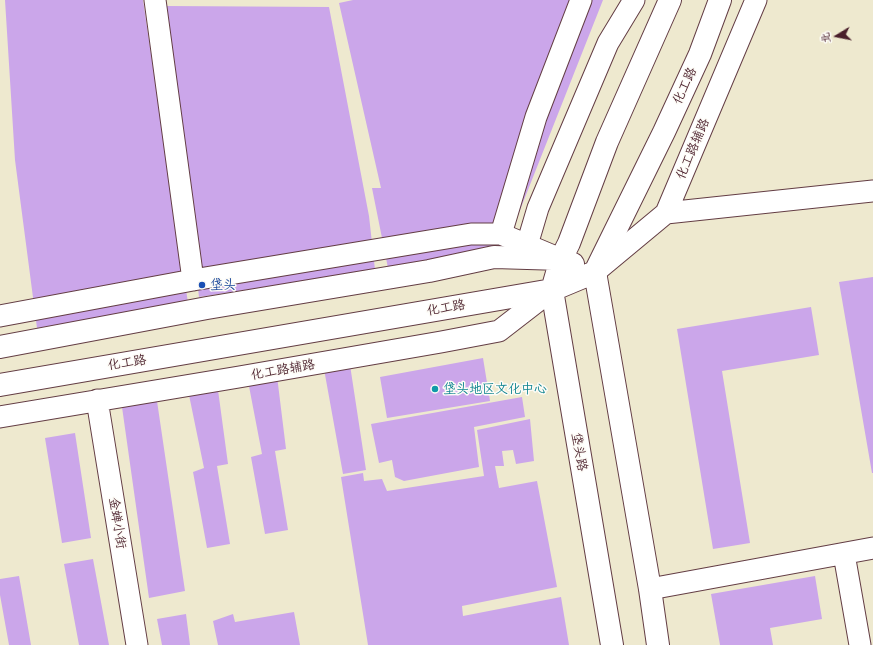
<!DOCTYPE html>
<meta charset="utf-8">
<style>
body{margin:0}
#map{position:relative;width:873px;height:645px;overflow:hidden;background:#eee9cf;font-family:"Playpen Sans","LXGW WenKai TC",sans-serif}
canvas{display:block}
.north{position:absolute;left:817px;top:16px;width:40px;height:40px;-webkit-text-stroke:3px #fdfcf7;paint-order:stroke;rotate:260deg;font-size:11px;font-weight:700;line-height:16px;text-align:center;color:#4a1f2b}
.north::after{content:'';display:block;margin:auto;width:14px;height:18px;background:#4a1f2b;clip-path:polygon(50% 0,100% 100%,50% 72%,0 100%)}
</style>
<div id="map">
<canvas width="873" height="645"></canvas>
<div class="north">北</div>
</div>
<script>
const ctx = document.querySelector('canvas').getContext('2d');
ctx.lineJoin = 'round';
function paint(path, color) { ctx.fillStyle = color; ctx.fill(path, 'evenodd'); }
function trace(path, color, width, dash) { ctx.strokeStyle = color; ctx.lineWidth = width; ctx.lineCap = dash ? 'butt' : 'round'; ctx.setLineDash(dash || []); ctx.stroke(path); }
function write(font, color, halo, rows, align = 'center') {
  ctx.font = font + ' "Playpen Sans","LXGW WenKai TC",sans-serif'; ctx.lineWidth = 3; ctx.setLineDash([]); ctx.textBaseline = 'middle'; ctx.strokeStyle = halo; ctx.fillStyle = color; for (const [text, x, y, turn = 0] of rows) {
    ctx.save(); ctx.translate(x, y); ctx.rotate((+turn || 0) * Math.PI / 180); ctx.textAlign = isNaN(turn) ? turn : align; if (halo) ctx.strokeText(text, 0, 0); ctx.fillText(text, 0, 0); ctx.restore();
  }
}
paint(new Path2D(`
 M5,0h138l45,303 -151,25 -22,-168z
 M353,0h250l-98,248 -117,20 -16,-80h9l-42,-185z
 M167,6l162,1 40,209 6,54 -176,27z
 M873,277v196h-1l-33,-191z
 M811,307l8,48 -97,16 28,172 -37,6 -36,-220z
 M483,358l7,43 -103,17 -7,-41z
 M350,365l16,105 -23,4 -19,-105z
 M277,376l9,73 -11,2 13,79 -23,4 -14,-77 11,-3 -14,-73z
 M218,390l10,74 -11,2 13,78 -23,4 -14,-76 11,-4 -15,-73z
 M522,397l3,20 -51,10 5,40 -75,14 -9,-4 -3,-17 -13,3 -8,-39z
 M157,401l28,190 -36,7 -27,-191z
 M530,419l4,42 -18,3 -3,-14 -11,1 2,15h-9l4,22 38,-7 20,106 -95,19 1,10 98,-19 8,48h-201l-27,-168 22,-4 1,8 18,-2 5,12 97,-15 -7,-46z
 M75,433l16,105 -29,5 -17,-105z
 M93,559l16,86h-30l-15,-81z
 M19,576l12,69h-22l-9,-50v-16z
 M815,576l7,43 -52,9 3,17h-53l-9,-51z
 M294,612l6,33h-82l-5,-24 20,-7 2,8z
 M186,614l4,31h-28l-5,-26z`), '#cba6ea');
const minor = new Path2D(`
 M155,0l38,280
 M666,213l207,-22
 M501,234l35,-117 45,-117
 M527,245l11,-37 70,-165 26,-43
 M595,272l71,-59 90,-213
 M0,316l193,-36 278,-46h30l57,24
 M97,400l40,245
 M0,417l239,-40 202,-35 58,-11 53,-41
 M844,554l16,91
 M650,589l223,-41`);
const major = new Path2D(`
 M595,272l55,317 8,56
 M0,347l207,-39 222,-37 65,-14 67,2 12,5
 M0,385l552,-95 43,-18 69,-140 36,-78 20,-54
 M612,645l-60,-355 9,-31 8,-16 38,-101 63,-142`);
trace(minor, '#633d44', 23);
trace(major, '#633d44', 24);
trace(minor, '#fff', 21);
trace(major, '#fff', 22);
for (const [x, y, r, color] of [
 [202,285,4,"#1a4fb4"],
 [435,389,4,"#0f9aa8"]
]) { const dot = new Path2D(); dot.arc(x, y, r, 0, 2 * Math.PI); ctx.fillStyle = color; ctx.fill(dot); trace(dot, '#fdfcf7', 1.5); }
write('13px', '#4a1f2b', '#fdfcf7', [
 ["化工路",685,86,-65],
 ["化工路辅路",693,149,-67],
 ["化工路",446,308,-10],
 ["化工路",127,363,-9],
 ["化工路辅路",283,370,-10],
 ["垡头路",579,452,80],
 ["金蝉小街",117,523,81]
]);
write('13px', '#164399', '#fdfcf7', [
 ["垡头",210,285]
], 'left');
write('13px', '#0d838f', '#fdfcf7', [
 ["垡头地区文化中心",443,389]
], 'left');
</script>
